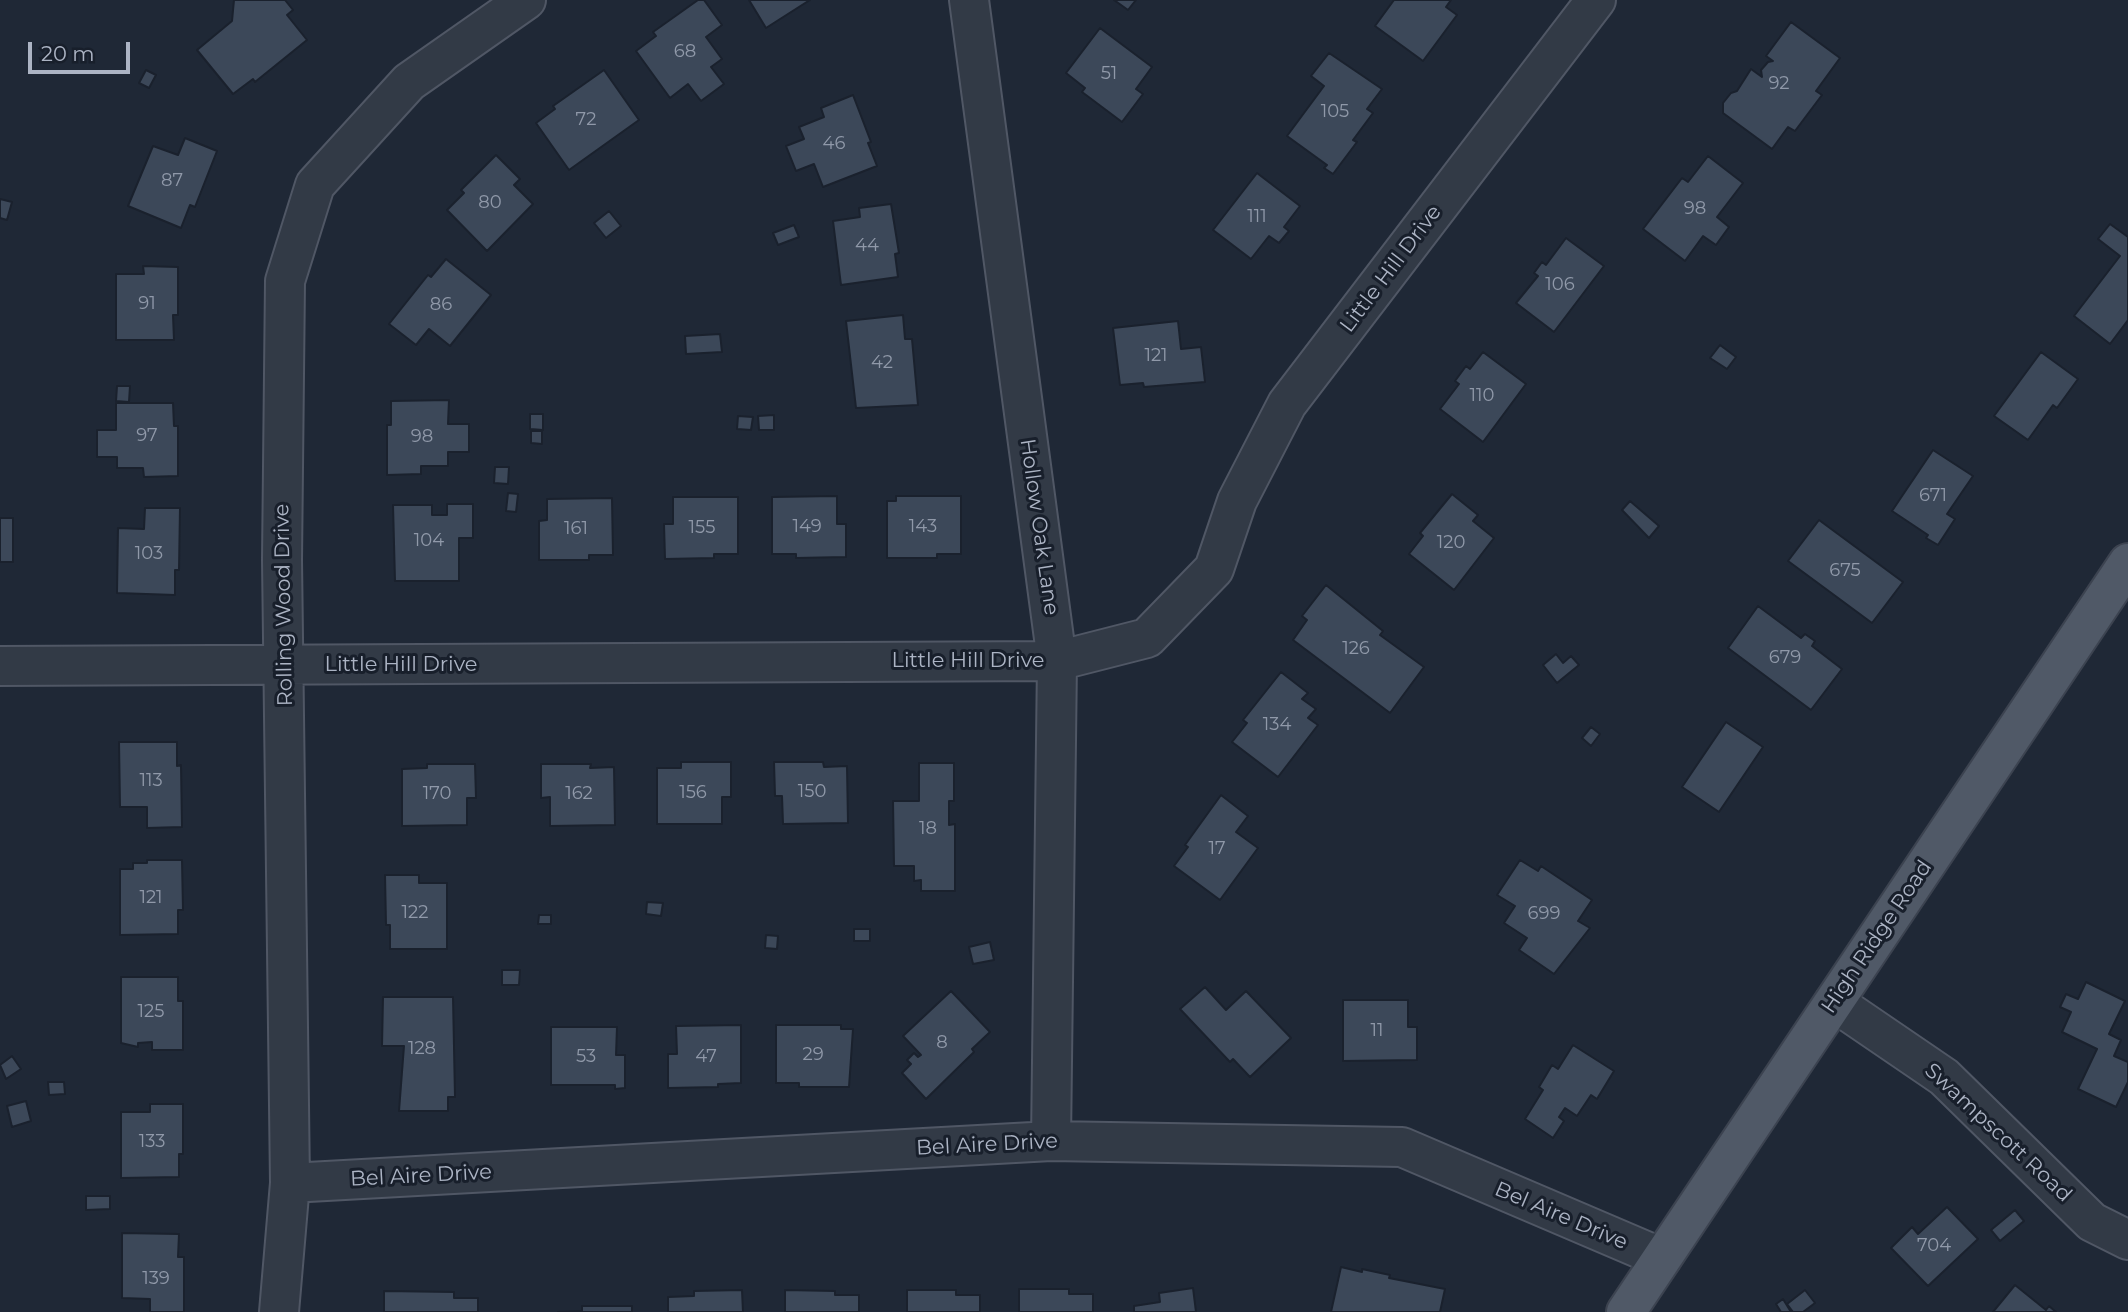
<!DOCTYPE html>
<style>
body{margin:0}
#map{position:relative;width:2128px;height:1312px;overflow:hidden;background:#1f2836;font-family:Montserrat,sans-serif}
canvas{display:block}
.scale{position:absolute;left:28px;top:42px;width:102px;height:32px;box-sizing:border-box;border:4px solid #acb4c4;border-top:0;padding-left:9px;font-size:21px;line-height:24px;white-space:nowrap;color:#acb4c4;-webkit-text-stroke:5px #181f2b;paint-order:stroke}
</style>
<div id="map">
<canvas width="2128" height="1312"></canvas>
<div class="scale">20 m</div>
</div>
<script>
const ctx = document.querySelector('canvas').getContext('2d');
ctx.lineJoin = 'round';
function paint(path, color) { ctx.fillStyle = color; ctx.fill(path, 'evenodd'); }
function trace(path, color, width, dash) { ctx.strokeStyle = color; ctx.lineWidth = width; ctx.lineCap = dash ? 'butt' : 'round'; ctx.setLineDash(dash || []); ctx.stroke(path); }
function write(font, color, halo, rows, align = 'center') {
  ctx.font = font + ' Montserrat,sans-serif'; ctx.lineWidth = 6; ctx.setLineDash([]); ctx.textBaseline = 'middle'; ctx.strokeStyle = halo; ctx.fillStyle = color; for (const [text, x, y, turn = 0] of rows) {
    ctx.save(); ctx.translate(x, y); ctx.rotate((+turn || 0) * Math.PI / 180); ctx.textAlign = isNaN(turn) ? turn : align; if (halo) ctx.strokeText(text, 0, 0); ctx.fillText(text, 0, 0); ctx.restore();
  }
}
const building = new Path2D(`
 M234,0h51l8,10 -6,5 20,25 -52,42 -2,-3 -20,15 -36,-44 35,-29z
 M698,0h6l18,25 -16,12 16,22 -11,8 13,17 -23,17 -13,-17 -18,14 -34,-47 20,-15 -3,-4z
 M749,0h61l-44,28z
 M1114,0h22l-8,10z
 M1394,0h57l-5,7 11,8 -34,46 -48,-35z
 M1791,22l49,36 -24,33 6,4 -27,36 -7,-4 -16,22 -49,-36v-10l8,-10 6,-2 14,-22 11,8 -1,-7 7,-8 5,-1 -7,-5z
 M1100,28l52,39 -16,22 7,5 -21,28 -40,-30 3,-4 -19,-15z
 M1329,53l53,36 -15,20 6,4 -20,27 4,2 -24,32 -9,-6 3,-3 -40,-29 37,-50 -13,-10z
 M146,70l10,5 -7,13 -10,-5z
 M604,70l35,50 -70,50 -33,-47 19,-14 -2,-3z
 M853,95l18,47 -3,1 9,23 -54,21 -9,-23 -18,7 -10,-25 18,-7 -5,-12 25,-10 -3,-9z
 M185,138l32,13 -22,56 -5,-2 -9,23 -53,-22 25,-60 25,9z
 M496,155l24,24 -6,6 19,19 -46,47 -40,-41 17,-17 -3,-3z
 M1708,156l35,27 -26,34 12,10 -13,18 -13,-9 -18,25 -42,-32 39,-51 6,4z
 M1257,173l43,33 -16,21 5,4 -10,12 -10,-7 -18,23 -38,-29z
 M0,199l12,3 -5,18 -7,-2z
 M891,204l8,49 -4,1 3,23 -57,8 -8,-64 27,-4 -1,-9z
 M609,211l12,15 -15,12 -12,-15z
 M2110,224l18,13v83l-18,24 -36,-28 46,-60 -22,-17z
 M794,225l5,12 -21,8 -5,-12z
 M1566,238l38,28 -50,66 -38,-29 22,-27 -4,-3 8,-11 4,3z
 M446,259l45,36 -41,51 -21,-17 -13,16 -27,-21 39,-49 3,2z
 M143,266l35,1v48h-5l1,25h-58v-66h28z
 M903,315l2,24h7l6,66 -62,3 -10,-87z
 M1178,321l3,28 20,-2 4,35 -61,5 -1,-4 -23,2 -7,-57z
 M720,334l2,18 -36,2 -1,-18z
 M1720,345l16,12 -9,12 -17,-11z
 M1483,352l43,32 -43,58 -43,-33 19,-25 -4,-3 11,-15 4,3z
 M2041,352l37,27 -21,29 -4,-3 -25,35 -34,-24z
 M117,386h13l-1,16 -13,-1z
 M449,400l-1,24h21v28h-21v14h-27v8l-34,1v-50h4v-24z
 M116,403h57l1,23h4v50l-34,1 -1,-9h-26v-11h-20v-27h19z
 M530,414h13v16l-13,-1z
 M774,415v15h-15l-1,-14z
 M738,416l15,1 -2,13 -14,-1z
 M531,431h11v13l-11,-1z
 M1933,450l40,26 -26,38 8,5 -17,26 -12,-7 2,-3 -36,-24z
 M495,467h14l-1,17 -14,-1z
 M508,493l10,1 -2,18 -10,-1z
 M1452,494l26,21 -5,6 21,17 -40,52 -45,-36 14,-18 -3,-3z
 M837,496v28h9v33l-50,1v-4h-24v-57z
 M896,496h65v58h-24v4h-50v-57h9z
 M673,497h65v57h-24v4l-49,1 -1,-35h9z
 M612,498l1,57h-24v5h-50v-39l8,-1v-21z
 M1630,501l29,25 -10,12 -27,-28z
 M447,504h26v34h-14v43h-64l-2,-76h39v10h15z
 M145,508h35l-1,62h-4v25l-58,-2 1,-65 26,1z
 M0,518h13v44h-13z
 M1819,520l84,62 -31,41 -84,-62z
 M1326,585l57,46 -3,4 44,32 -34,46 -97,-73 14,-20 -5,-4z
 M1758,606l43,32 4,-4 10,7 -3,5 30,23 -31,41 -83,-62z
 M1556,654l7,9 8,-7 8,9 -22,18 -14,-18z
 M1281,672l27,21 -6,6 14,10 -8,9 10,7 -40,52 -46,-35 15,-19 -4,-3z
 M1726,722l37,25 -44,65 -37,-25z
 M1591,727l9,7 -9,12 -9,-8z
 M119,742h58v24l4,-1 1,62 -35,1v-21h-27z
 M681,762h50v35h-9v27h-65v-56h24z
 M774,762h49l1,5 23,-1 1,57 -65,1 -1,-28h-7z
 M919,763h35v38h-5v24l6,-1v67h-34v-11l-7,1v-15h-20l-1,-65h26z
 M427,764h48l1,34h-9v27l-65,1v-57l25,-1z
 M541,764h50l-1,4 24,-1 1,58 -65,1v-29l-9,1z
 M1221,795l27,21 -12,16 22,16 -38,52 -46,-34 14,-19 -3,-2z
 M147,860h35l1,50h-5v24l-58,1v-66h13v-6h14z
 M1520,860l18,11 3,-5 51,34 -14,21 12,7 -36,46 -35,-24 8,-12 -23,-15 11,-17 -18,-11z
 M385,875h34v8h28v66h-57v-24h-4z
 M647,902l16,1 -2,13 -15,-2z
 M539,915h12v9h-13z
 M854,929h16v12h-16z
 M766,935l12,1 -1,13 -12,-1z
 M990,942l4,18 -21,4 -4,-17z
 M502,970h18l-1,15h-17z
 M121,977h57v24h5v49h-31v-8l-14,1v4l-17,-4z
 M2086,982l39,19 -16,33 12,6 -7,16 14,6v20l-12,25 -38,-18 19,-40 -35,-17 9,-20 -11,-5 6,-13 12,5z
 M1205,987l21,23 20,-19 45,47 -41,39 -17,-18 -3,3 -50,-53z
 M951,991l39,41 -18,17 2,3 -48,47 -24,-26 9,-9 -4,-4 7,-7 4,4 3,-2 -18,-19z
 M383,997h70l2,100h-7v14h-49l5,-65h-22z
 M1343,1000h65v27h9v33l-74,1z
 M741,1025v58l-23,1v3l-50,1v-34h9l-1,-28z
 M776,1025h65v4h12l-4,58h-50v-4h-23z
 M551,1027h66l-1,28h9v33l-10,1v-4h-64z
 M1573,1045l41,26 -17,28 -6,-4 -14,21 -12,-8 -6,9 5,4 -11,17 -28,-19 18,-29 -4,-3 13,-22 6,4z
 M12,1056l9,13 -15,10 -6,-14z
 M48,1082h16l1,12 -16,1z
 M26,1101l5,20 -19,6 -5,-21z
 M150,1104h33v50h-4v23l-58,1v-66h29z
 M86,1196h24v13l-24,1z
 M1947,1207l31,32 -50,47 -37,-38 21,-21 6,7z
 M2015,1210l9,11 -24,20 -9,-11z
 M122,1233l57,1 -1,23h6v55h-34v-13l-28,-1z
 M1341,1267l21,5v-3l28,6 -1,3 56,11 -5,23h-109z
 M2015,1285l31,25 3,-4 7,6h-63z
 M1193,1288l3,24h-62v-6l26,-4 -1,-9z
 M1019,1289h50v5h24v18h-74z
 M742,1290l1,22h-75v-15l26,-1v-5z
 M785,1290l50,1v4h24v17h-74z
 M907,1290h49v5h24v17h-73z
 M1805,1290l10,13 -12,9h-10l-6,-8z
 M384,1291l70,1v6h24v14h-94z
 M1783,1299l8,13h-10l-5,-8z
 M582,1306h50v6h-74l24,-1z`);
paint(building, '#3c4859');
trace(building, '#1a212d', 2);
const minor = new Path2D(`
 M969,0l88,661 -6,480
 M0,666l1057,-5 90,-23 67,-69 23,-68 50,-97 309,-404
 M1834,1002l110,75 148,145 36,18
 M290,1183l761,-42 351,6 260,111
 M279,1312l11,-129 -8,-623 3,-279 30,-96 94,-103 117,-82`);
const major = new Path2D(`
 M1626,1312l502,-749`);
trace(minor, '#505765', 42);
trace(major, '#3c4350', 42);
trace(minor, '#323a46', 38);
trace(major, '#505967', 38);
write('18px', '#9099a9', null, [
 ["68",685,52],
 ["51",1109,74],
 ["92",1779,84],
 ["105",1335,112],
 ["72",586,120],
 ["46",834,144],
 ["87",172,181],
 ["80",490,203],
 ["98",1695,209],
 ["111",1257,217],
 ["44",867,246],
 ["106",1560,285],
 ["91",147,304],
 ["86",441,305],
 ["121",1156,356],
 ["42",882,363],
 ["110",1482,396],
 ["97",147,436],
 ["98",422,437],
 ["671",1933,496],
 ["149",807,527],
 ["143",923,527],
 ["155",702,528],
 ["161",576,529],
 ["104",429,541],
 ["120",1451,543],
 ["103",149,554],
 ["675",1845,571],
 ["126",1356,649],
 ["679",1785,658],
 ["134",1277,725],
 ["113",151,781],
 ["150",812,792],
 ["156",693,793],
 ["170",437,794],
 ["162",579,794],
 ["18",928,829],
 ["17",1217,849],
 ["121",151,898],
 ["122",415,913],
 ["699",1544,914],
 ["125",151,1012],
 ["11",1377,1031],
 ["8",942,1043],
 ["128",422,1049],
 ["29",813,1055],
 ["53",586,1057],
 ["47",706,1057],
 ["133",152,1142],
 ["704",1934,1246],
 ["139",156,1279]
]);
write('21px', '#acb4c4', '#181f2b', [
 ["Little Hill Drive",1391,269,-53],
 ["Hollow Oak Lane",1039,527,82],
 ["Rolling Wood Drive",284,605,-91],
 ["Little Hill Drive",968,661],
 ["Little Hill Drive",401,665],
 ["High Ridge Road",1877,937,-56],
 ["Swampscott Road",1998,1133,43],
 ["Bel Aire Drive",987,1145,-3],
 ["Bel Aire Drive",421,1176,-3],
 ["Bel Aire Drive",1561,1216,23]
]);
</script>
